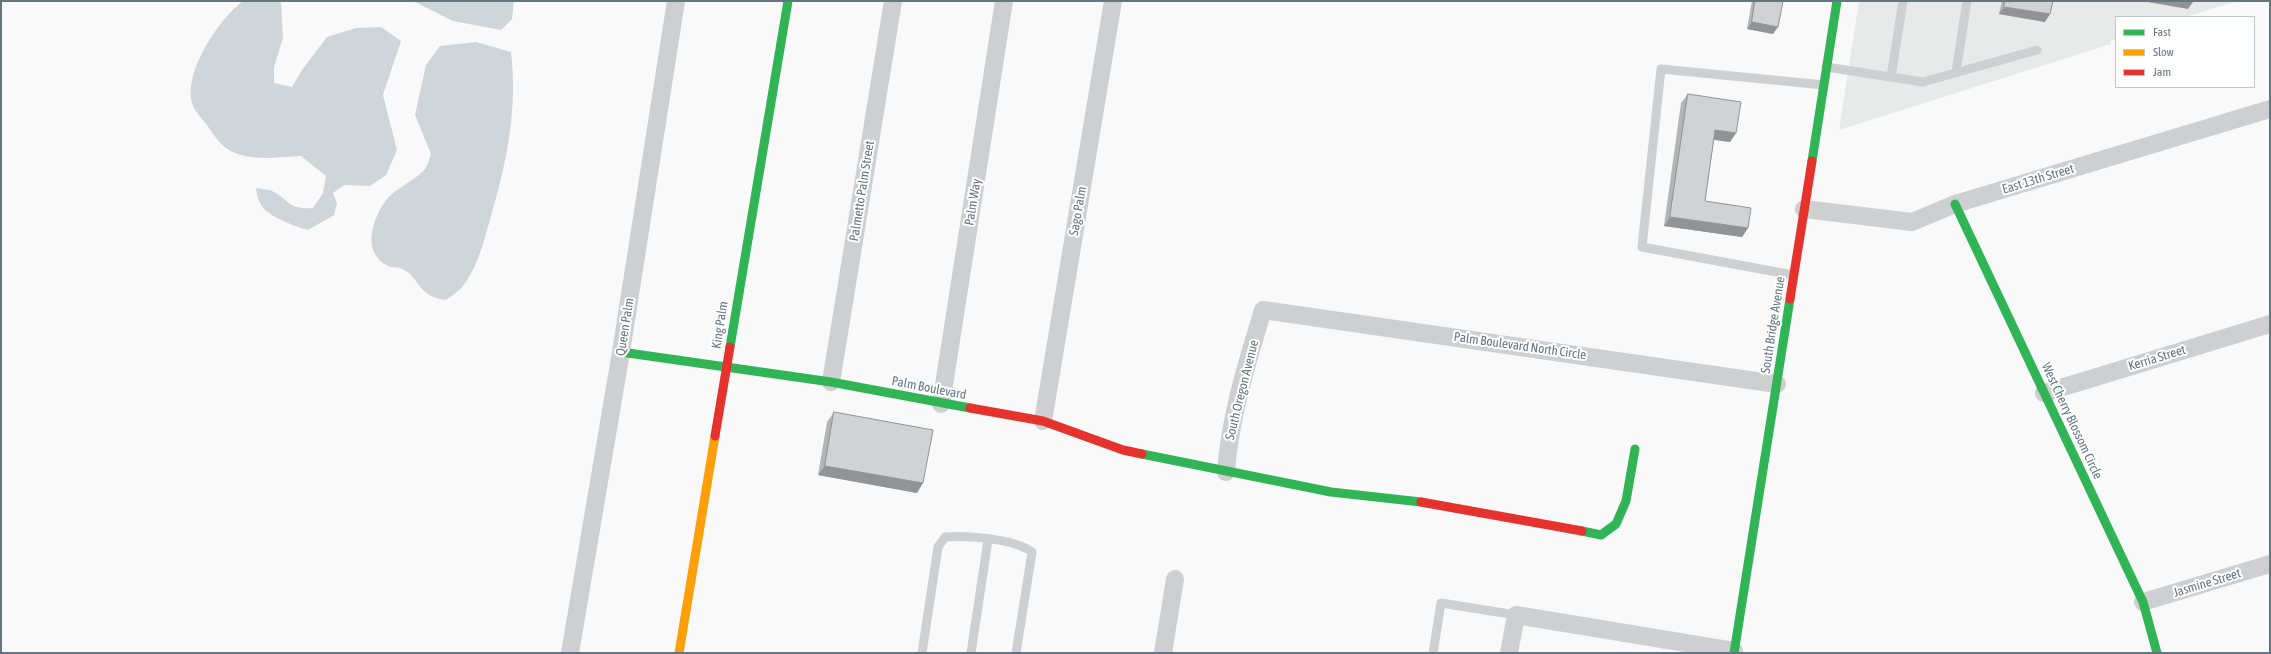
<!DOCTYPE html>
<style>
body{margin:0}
#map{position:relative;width:2271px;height:654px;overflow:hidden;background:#f9f9f9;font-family:"Asap Condensed",sans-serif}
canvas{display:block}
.frame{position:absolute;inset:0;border:2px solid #657683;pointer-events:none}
.legend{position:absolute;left:2115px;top:16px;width:140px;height:72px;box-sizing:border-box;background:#fff;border:1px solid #c1c8cd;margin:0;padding:5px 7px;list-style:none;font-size:12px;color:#657683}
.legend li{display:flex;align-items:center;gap:8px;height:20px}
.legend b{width:20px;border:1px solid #c1c8cd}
</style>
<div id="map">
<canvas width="2271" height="654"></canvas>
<div class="frame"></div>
<ul class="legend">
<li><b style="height:5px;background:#30b455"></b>Fast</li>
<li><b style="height:5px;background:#ff9f0a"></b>Slow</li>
<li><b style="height:5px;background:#e5322d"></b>Jam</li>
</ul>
</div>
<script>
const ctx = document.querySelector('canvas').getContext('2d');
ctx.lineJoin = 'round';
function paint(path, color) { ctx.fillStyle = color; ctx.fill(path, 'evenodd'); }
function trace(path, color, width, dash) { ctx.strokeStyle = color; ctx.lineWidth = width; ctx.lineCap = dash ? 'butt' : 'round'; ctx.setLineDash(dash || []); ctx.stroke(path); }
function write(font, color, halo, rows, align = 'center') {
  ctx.font = font + ' "Asap Condensed",sans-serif'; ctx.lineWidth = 4; ctx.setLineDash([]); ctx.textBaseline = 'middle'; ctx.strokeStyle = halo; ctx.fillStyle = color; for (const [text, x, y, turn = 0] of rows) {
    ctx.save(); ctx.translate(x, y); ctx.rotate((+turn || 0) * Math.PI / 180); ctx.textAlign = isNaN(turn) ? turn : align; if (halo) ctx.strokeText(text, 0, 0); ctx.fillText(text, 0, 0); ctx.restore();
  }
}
paint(new Path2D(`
 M1859,1h378l-51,16h-70v22l-6,2 1,3 -272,86z`), '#e8e9e9');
paint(new Path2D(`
 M243,1h35l3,2 2,35 -9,29v16l18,4 10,-17 25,-33 29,-9 25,-1 20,14 -18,54 14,55 -11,25 -16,11 -26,-1 -11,8 4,10 -3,12 -26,15c-12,-3 -35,-12 -44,-21 -5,-6 -7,-13 -8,-21 5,1 12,1 16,3 18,9 16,19 41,17l10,-15 3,-17 -25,-20c-22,1 -52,6 -72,-6 -9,-5 -16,-16 -22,-25 -4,-6 -14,-15 -15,-22 -8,-32 27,-84 51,-102z
 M413,1h101l-2,18 -11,11 -48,-9z
 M476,42l35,10c7,60 -5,113 -22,171 -6,21 -12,46 -27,64 -4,5 -11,9 -16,13 -31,-4 -25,-24 -46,-32 -3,-1 -8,0 -12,-2 -27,-13 -16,-48 -1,-67 10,-12 28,-18 38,-30 3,-4 4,-10 6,-15l-16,-39 11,-50 14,-19z`), '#ced6d9');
trace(new Path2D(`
 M1826,67l97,15 114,-32
 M1956,72l11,-71
 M1891,77l12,-76
 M1793,275l-151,-28 19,-178 163,16
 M922,653l16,-106 7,-10c22,-2 70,2 87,15l-16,101
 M971,653l17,-113
 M1433,653l8,-50 75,12`), '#cecfd0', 9);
trace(new Path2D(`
 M1804,209l108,13 43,-18 315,-95
 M831,382l62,-381
 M2044,393l226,-69
 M941,404l63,-403
 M1043,421l70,-420
 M1226,472c4,-56 21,-109 37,-162l514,74
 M2143,602l127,-38
 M570,653l51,-301 55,-351
 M1163,653l12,-74
 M1509,653l7,-38 218,36`), '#cecfd0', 18);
trace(new Path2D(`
 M1812,161l25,-160
 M1955,204l188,398 14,51
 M730,347l58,-346
 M621,352l210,30 139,26
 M1142,454l189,38 90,10
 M1582,531l19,4 15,-11 10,-23 9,-52
 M1734,653l56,-354`), '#30b455', 9);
trace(new Path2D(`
 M679,653l36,-217`), '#ff9f0a', 9);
trace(new Path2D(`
 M1790,299l22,-138
 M970,408l73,13 80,29 19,4
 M715,436l15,-89
 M1421,502l161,29`), '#e5322d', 9);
paint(new Path2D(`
 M1752,1h31l-10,33 -26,-5z
 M2002,1h51l-8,21 -46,-8z
 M1688,94l48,39 -6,9 -16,-2 -9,61 43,27 -6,9 -78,-11 17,-123z
 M834,412l83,81 -99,-18 9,-53z`), '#b3b5b5');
paint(new Path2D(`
 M2142,1h48l3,1 -5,7z
 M2004,7l46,7 -5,8 -46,-8z
 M1752,22l26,5 -5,7 -26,-5z
 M1715,130l21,3 -6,9 -21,-3z
 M1670,217l78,11 -6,9 -78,-11z
 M825,466l98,17 -6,10 -99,-18z`), '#929394');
const building = new Path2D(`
 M1755,1h28l-5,26 -26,-5z
 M2005,1h48l-3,13 -46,-7z
 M1688,94l53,8 -5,31 -21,-3 -10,71 46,7 -3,20 -78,-11z
 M834,412l99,18 -10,53 -98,-17z`);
paint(building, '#d0d2d3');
trace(building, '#929394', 1);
write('13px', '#657683', '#fff', [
 ["East 13th Street",2038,179,-17],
 ["Palmetto Palm Street",862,191,-81],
 ["Palm Way",973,202,-81],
 ["Sago Palm",1078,211,-80],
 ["King Palm",720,325,-81],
 ["South Bridge Avenue",1773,325,-81],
 ["Queen Palm",625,327,-81],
 ["Palm Boulevard North Circle",1520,346,8],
 ["Kerria Street",2157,358,-17],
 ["Palm Boulevard",929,388,11],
 ["South Oregon Avenue",1242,390,-76],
 ["West Cherry Blossom Circle",2072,421,65],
 ["Jasmine Street",2207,583,-17]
]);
</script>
